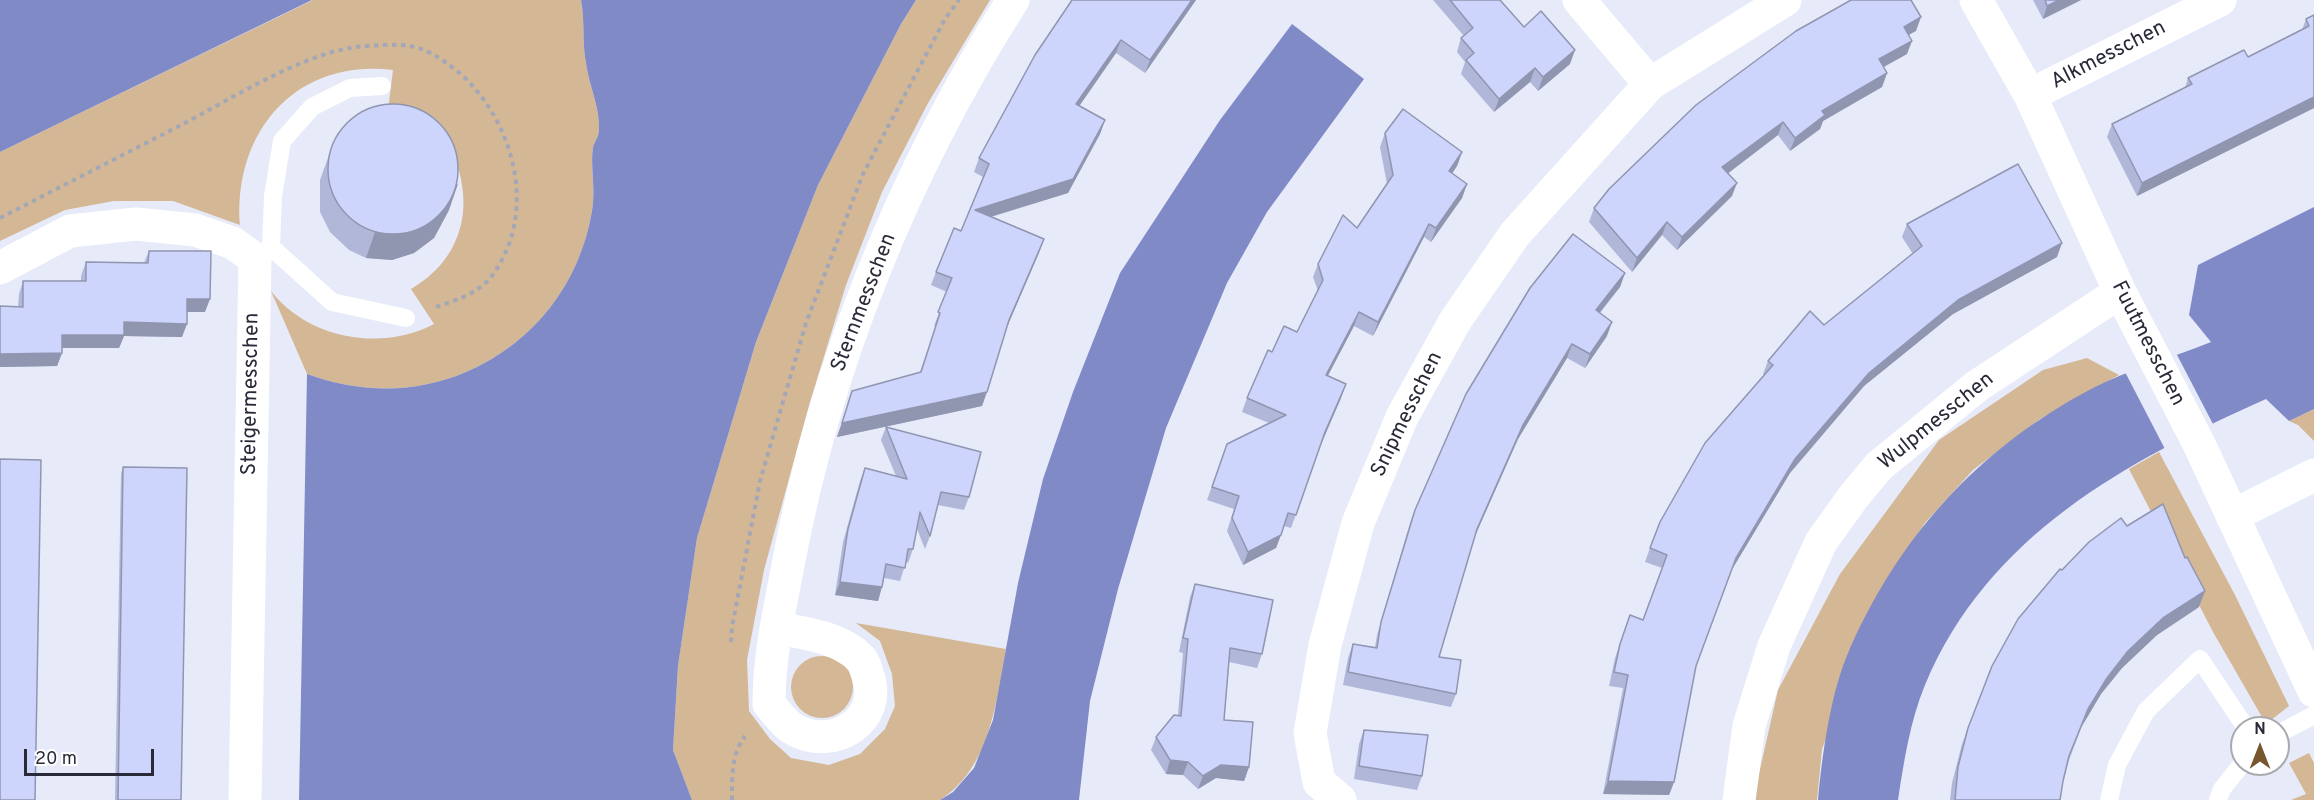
<!DOCTYPE html>
<style>
body{margin:0}
#map{position:relative;width:2314px;height:800px;overflow:hidden;background:#e7eaf9;font-family:Overpass,sans-serif}
canvas{display:block}
.north{position:absolute;left:2230px;top:716px;width:60px;height:60px;box-sizing:border-box;background:#fff;border:2px solid #a9aaaf;border-radius:50%;rotate:0deg;font-size:16px;font-weight:700;line-height:24px;text-align:center;color:#282a38}
.north::after{content:'';display:block;margin:auto;width:21px;height:27px;background:#78572e;clip-path:polygon(50% 0,100% 100%,50% 72%,0 100%)}
.scale{position:absolute;left:24px;top:749px;width:130px;height:27px;box-sizing:border-box;border:3px solid #282a38;border-top:0;padding-left:8px;font-size:18px;line-height:21px;white-space:nowrap;color:#282a38;-webkit-text-stroke:4px #fff;paint-order:stroke}
</style>
<div id="map">
<canvas width="2314" height="800"></canvas>
<div class="north">N</div>
<div class="scale">20 m</div>
</div>
<script>
const ctx = document.querySelector('canvas').getContext('2d');
ctx.lineJoin = 'round';
function paint(path, color) { ctx.fillStyle = color; ctx.fill(path, 'evenodd'); }
function trace(path, color, width, dash) { ctx.strokeStyle = color; ctx.lineWidth = width; ctx.lineCap = dash ? 'butt' : 'round'; ctx.setLineDash(dash || []); ctx.stroke(path); }
function write(font, color, halo, rows, align = 'center') {
  ctx.font = font + ' Overpass,sans-serif'; ctx.lineWidth = 5; ctx.setLineDash([]); ctx.textBaseline = 'middle'; ctx.strokeStyle = halo; ctx.fillStyle = color; for (const [text, x, y, turn = 0] of rows) {
    ctx.save(); ctx.translate(x, y); ctx.rotate((+turn || 0) * Math.PI / 180); ctx.textAlign = isNaN(turn) ? turn : align; if (halo) ctx.strokeText(text, 0, 0); ctx.fillText(text, 0, 0); ctx.restore();
  }
}
paint(new Path2D(`
 M313,0h268c4,21 1,43 5,63 3,23 14,44 13,67 0,6 -4,11 -6,17 -3,18 3,43 -1,64 -12,72 -58,132 -126,161 -51,22 -107,21 -159,2l-36,-83c37,48 110,61 163,33l-23,-35c35,-20 56,-55 52,-96 -1,-9 -3,-24 -8,-31 -8,-12 -53,-42 -67,-52l5,-40c-97,-12 -160,62 -153,155l-67,-24h-59l-49,9 -65,31v-89z
 M916,0h74l-62,103 -46,89 -36,93 -36,117 -46,168 -17,90 2,51 21,28 21,19 38,7 31,-11 25,-25 10,-23 -3,-32 -12,-33 -24,-18 150,26c-10,54 -16,119 -66,151h-248l-19,-50 5,-84 19,-128 59,-196 62,-157 83,-161z
 M2087,358l32,17 -79,44 -67,51 -48,53 -40,60 -63,166 -5,51h-64l25,-110 62,-116 99,-134 104,-70z
 M2314,409v32l-16,-16 -9,-4z
 M2159,452l76,143 54,111 -23,18 -53,-92 -84,-163z
 M791 687a31 31 0 1 1 62 0a31 31 0 1 1-62 0Z
 M2309,753l5,10v37h-23l15,-6 -17,-31z`), '#d4b795');
paint(new Path2D(`
 M0,0h312l-312,152z
 M581,0h335l-15,24 -83,161 -62,157 -59,196 -19,128 -5,84 19,50h-393l8,-426c52,19 108,20 159,-2 68,-29 114,-89 126,-161 4,-21 -2,-46 1,-64 2,-6 6,-11 6,-17 1,-23 -10,-44 -13,-67 -4,-20 -1,-42 -5,-63z
 M1292,24l72,55 -97,133 -40,71 -61,145 -48,161 -28,112 -11,99h-139l13,-8 21,-24 19,-48 25,-137 25,-104 30,-87 47,-119 100,-153z
 M2314,207v202l-25,12 -23,-22c-141,63 -278,136 -341,286 -15,36 -21,76 -27,115h-80c4,-44 12,-102 28,-142 50,-119 132,-210 247,-270 37,-19 79,-30 118,-46l-22,-27 9,-50z`), '#808ac7');
paint(new Path2D(`
 M2176,353l38,73 -48,25 -42,-81z`), '#e7eaf9');
trace(new Path2D(`
 M0,218c60,-31 121,-62 181,-93 48,-25 116,-68 169,-77 15,-3 34,-3 49,-3 23,0 40,12 57,25 58,48 84,143 35,207 -12,16 -37,24 -55,30
 M731,642l1,-15 28,-146 46,-158 57,-149 82,-155 14,-19
 M732,800c0,-23 -1,-45 13,-64`), '#a4a7b6', 4, [4.5, 4.5]);
trace(new Path2D(`
 M271,247l61,55 74,16
 M255,259l16,-12 2,-51 9,-55 30,-34 38,-19 32,-2
 M2278,734l36,-19
 M2109,800l8,-35 29,-54 54,-52 46,69
 M2218,800l4,-11 20,-25`), '#fff', 18);
trace(new Path2D(`
 M1579,0l71,84
 M1976,0l54,95 90,197 79,152 115,247
 M2030,95l190,-95
 M0,268l70,-37 66,-7 59,6 38,13 22,16 -10,541
 M2232,516l82,-41
 M776,628c28,5 64,9 85,31 4,4 5,11 7,17 15,44 -34,75 -73,54 -10,-5 -19,-18 -26,-26 0,-47 10,-92 19,-139 37,-199 116,-394 225,-565
 M1340,800l-21,-18 -9,-49 15,-88 33,-122 44,-106 53,-96 60,-87 135,-150 135,-84
 M1739,800l10,-74 25,-80 47,-104 33,-46 25,-30 98,-80 143,-94`), '#fff', 33);
paint(new Path2D(`
 M1196,0l-51,73 -29,-20 -37,53 26,14 -5,14 -32,59 -77,24 53,22 -37,88 -25,79 -145,31 15,-46 68,-19 16,-46h-2l13,-34 -16,-7 5,-13 25,-41 22,-54 -9,-5 5,-14 56,-103z
 M1433,0h67l24,27 46,37 -32,27 -8,-9 -36,30 -33,-38 4,-12 -8,-10 4,-14 3,-2z
 M2033,0h48l-38,19z
 M2314,15v93l-177,88 -30,-59 5,-13 73,-36 3,-10 60,-21 54,-27 4,-11z
 M1916,31l-8,4 -1,19 -23,13 3,6 -5,14 -59,34 -3,8 -30,22 -12,-16 -50,38 4,23 -55,54 -15,-15 -30,37 -43,-50 5,-14z
 M1385,133l77,19 -5,14 -5,8 15,10 -5,14 -31,44 -7,-5 -51,99 -19,-10 -27,50 14,22 -20,47 -30,83 -7,-2 -8,22 -33,17 -16,-34 7,-22 -27,-9 20,-56 42,-21 -27,-11 5,-14 25,-46 25,-20 21,-41 -5,-14 5,-13 39,-36 30,-44 -7,-37z
 M329,155l120,55 -15,28 -20,15 -22,7 -26,-2 -17,-8 -19,-18 -10,-20v-32z
 M1907,224l150,33 -104,57 -89,72 -74,87 -59,98 -36,95 -21,116 -5,13 -66,-1 20,-106 -14,-2 6,-28 15,-43 13,5 19,-52 -17,-6 5,-14 114,-173 -1,-1 5,-13 56,-36 89,-71 -11,-17z
 M149,251l56,61h-18l-5,25 -58,-1 -5,12h-57v5l-5,13 -57,1v-61l18,1 1,-13 4,-13h58v-5l5,-14 58,1z
 M1625,273l-5,14 -20,26 7,23 -22,32 -18,-10 -49,81 -44,98 -35,120 17,37 -5,13 -108,-22 5,-27 5,-14 22,3 2,-12 33,-112 5,-13z
 M886,427l83,70 -5,13 -26,-5 -8,31 -5,13 -8,-20 -4,20 -5,14 -2,-1 -6,19 -16,-3 -6,23 -43,-6 8,-53 17,-61 5,-13 31,8 -15,-36z
 M123,467l58,333h-66l6,-326z
 M2127,526l72,81 -42,28 -35,33 -21,26 -19,32 -13,34 -6,21 -3,19h-110l2,-17 10,-39 6,-16 94,-158z
 M1195,584l67,70 -5,14 -28,-6 -5,58 25,47 -5,14 -28,-3 -18,11 -15,-14 -17,-1 -15,-24 5,-13 22,-22 5,-62 -4,-1 11,-55z
 M1364,730l58,46 -5,14 -63,-11 5,-35z`), '#b0b7d9');
paint(new Path2D(`
 M1192,0h4l-51,73 5,-13z
 M2059,0h22l-38,19 4,-13z
 M1921,17l-5,14 -17,9 5,-13z
 M1121,40l-5,13 -45,65 5,-14z
 M1912,41l-5,13 -33,18 5,-13z
 M1575,50l-5,14 -32,27 5,-14z
 M1535,68l-5,14 -36,30 5,-13z
 M1887,73l-5,14 -59,34 -3,8 -30,22 5,-13 27,-27z
 M2314,97v11l-177,88 5,-13z
 M1105,120l-5,14 -32,59 -98,30 5,-13z
 M1783,122l-5,13 -60,46 4,-14z
 M1462,152l-5,14 -13,19 5,-14z
 M1737,183l-5,13 -55,54 5,-13z
 M458,184l-9,26 -15,28 -20,15 -22,7 -26,-2 9,-26z
 M1467,184l-5,14 -31,44 5,-14z
 M1667,222l-5,13 -30,37 5,-14z
 M1429,224l-5,13 -51,99 5,-14z
 M1044,239l-5,14 -35,81 5,-14z
 M2062,243l-5,14 -104,57 -89,72 -74,87 -59,98 5,-13 59,-99 74,-86 89,-73z
 M1625,273l-5,14 -29,36 5,-13z
 M187,299h23l-5,13h-23z
 M1359,312l-5,14 -33,63 5,-14z
 M124,322l63,2 -5,13 -58,-1 -5,12h-62l5,-13z
 M1612,322l-5,14 -22,32 5,-14z
 M1572,344l-5,14 -49,81 -46,104 5,-14 46,-104z
 M62,353l-5,13 -57,1v-13z
 M1346,384l-5,14 -21,48 5,-14z
 M987,392l-5,14 -145,31 5,-14z
 M1281,535l-5,13 -33,17 5,-13z
 M840,582l42,5 -4,14 -43,-6z
 M2205,591l-6,16 -42,28 -35,33 -21,26 -19,32 6,-17 19,-31 21,-27 35,-33z
 M1170,760l18,2 -5,13 -17,-1z
 M1221,765l28,2 -5,14 -28,-3 -18,11 5,-13z
 M1608,781l66,1 -5,13 -66,-1z`), '#9095b0');
const building = new Path2D(`
 M1072,0h120l-42,60 -29,-20 -45,64 29,16 -32,59 -98,31 69,29 -35,81 -22,72 -145,31 10,-32 69,-19 19,-59 -2,-1 14,-34 -16,-6 18,-44 7,3 28,-67 -10,-6 56,-103z
 M1450,0h50l24,27 17,-16 34,39 -32,27 -8,-9 -36,31 -33,-39 8,-7 -13,-15 12,-10z
 M1851,0h60l10,17 -17,10 8,14 -33,18 8,14 -65,38 3,4 -30,23 -12,-16 -61,45 15,16 -55,54 -15,-15 -30,36 -43,-50 15,-19 87,-84 100,-74z
 M2045,0h14l-12,6z
 M2314,15v82l-172,86 -30,-59 80,-40 -4,-6 56,-28 4,7 61,-31 -3,-7z
 M328 169a65 65 0 1 1 130 0a65 65 0 1 1-130 0Z
 M1403,109l59,43 -13,19 18,13 -31,44 -7,-4 -51,98 -19,-10 -33,63 20,9 -21,48 -29,83 -8,-2 -7,22 -33,17 -16,-34 7,-22 -27,-9 15,-43 59,-29 -39,-17 21,-48 4,2 12,-26 13,6 26,-52 -5,-16 25,-49 14,13 36,-53 -8,-42z
 M2018,164l44,79 -104,57 -89,73 -74,86 -59,99 -40,108 -22,116 -66,-1 20,-106 -14,-3 6,-28 10,-29 13,5 24,-65 -17,-7 10,-26 45,-79 68,-78 -5,-4 42,-50 14,14 98,-79 -15,-22z
 M1573,234l52,39 -29,37 16,12 -22,32 -18,-10 -49,81 -46,104 -38,128 22,3 -5,34 -108,-22 5,-28 24,4 4,-26 34,-112 51,-116 64,-106z
 M149,251h62l-1,48h-23v25l-63,-2v13h-62v18l-62,1v-48l23,1v-26h63v-19l62,1z
 M886,427l95,25 -12,45 -28,-5 -11,44 -10,-24 -7,37h-5l-3,19 -19,-4 -4,23 -42,-5 8,-53 17,-61 42,11z
 M0,459l41,1 -6,340h-35z
 M123,467l64,1 -6,332h-63z
 M2163,504l22,54 2,-1 18,34 -42,27 -35,33 -21,27 -19,31 -19,47 -6,25 -3,19h-105l3,-33 10,-39 24,-62 26,-47 42,-50 2,1 27,-28 32,-24 6,8z
 M1195,584l78,16 -11,54 -32,-6 -6,72 29,2 -4,45 -28,-2 -18,11 -15,-14 -18,-2 -14,-23 18,-22 7,1 7,-77 -5,-1z
 M1364,730l64,5 -6,41 -63,-10z`);
paint(building, '#cdd5fc');
trace(building, '#9095b0', 1.5);
write('21px', '#282a38', '#fff', [
 ["Alkmesschen",2109,56,-27],
 ["Sternmesschen",865,303,-69],
 ["Fuutmesschen",2147,344,63],
 ["Steigermesschen",252,394,-89],
 ["Snipmesschen",1408,415,-64],
 ["Wulpmesschen",1937,422,-39]
]);
</script>
